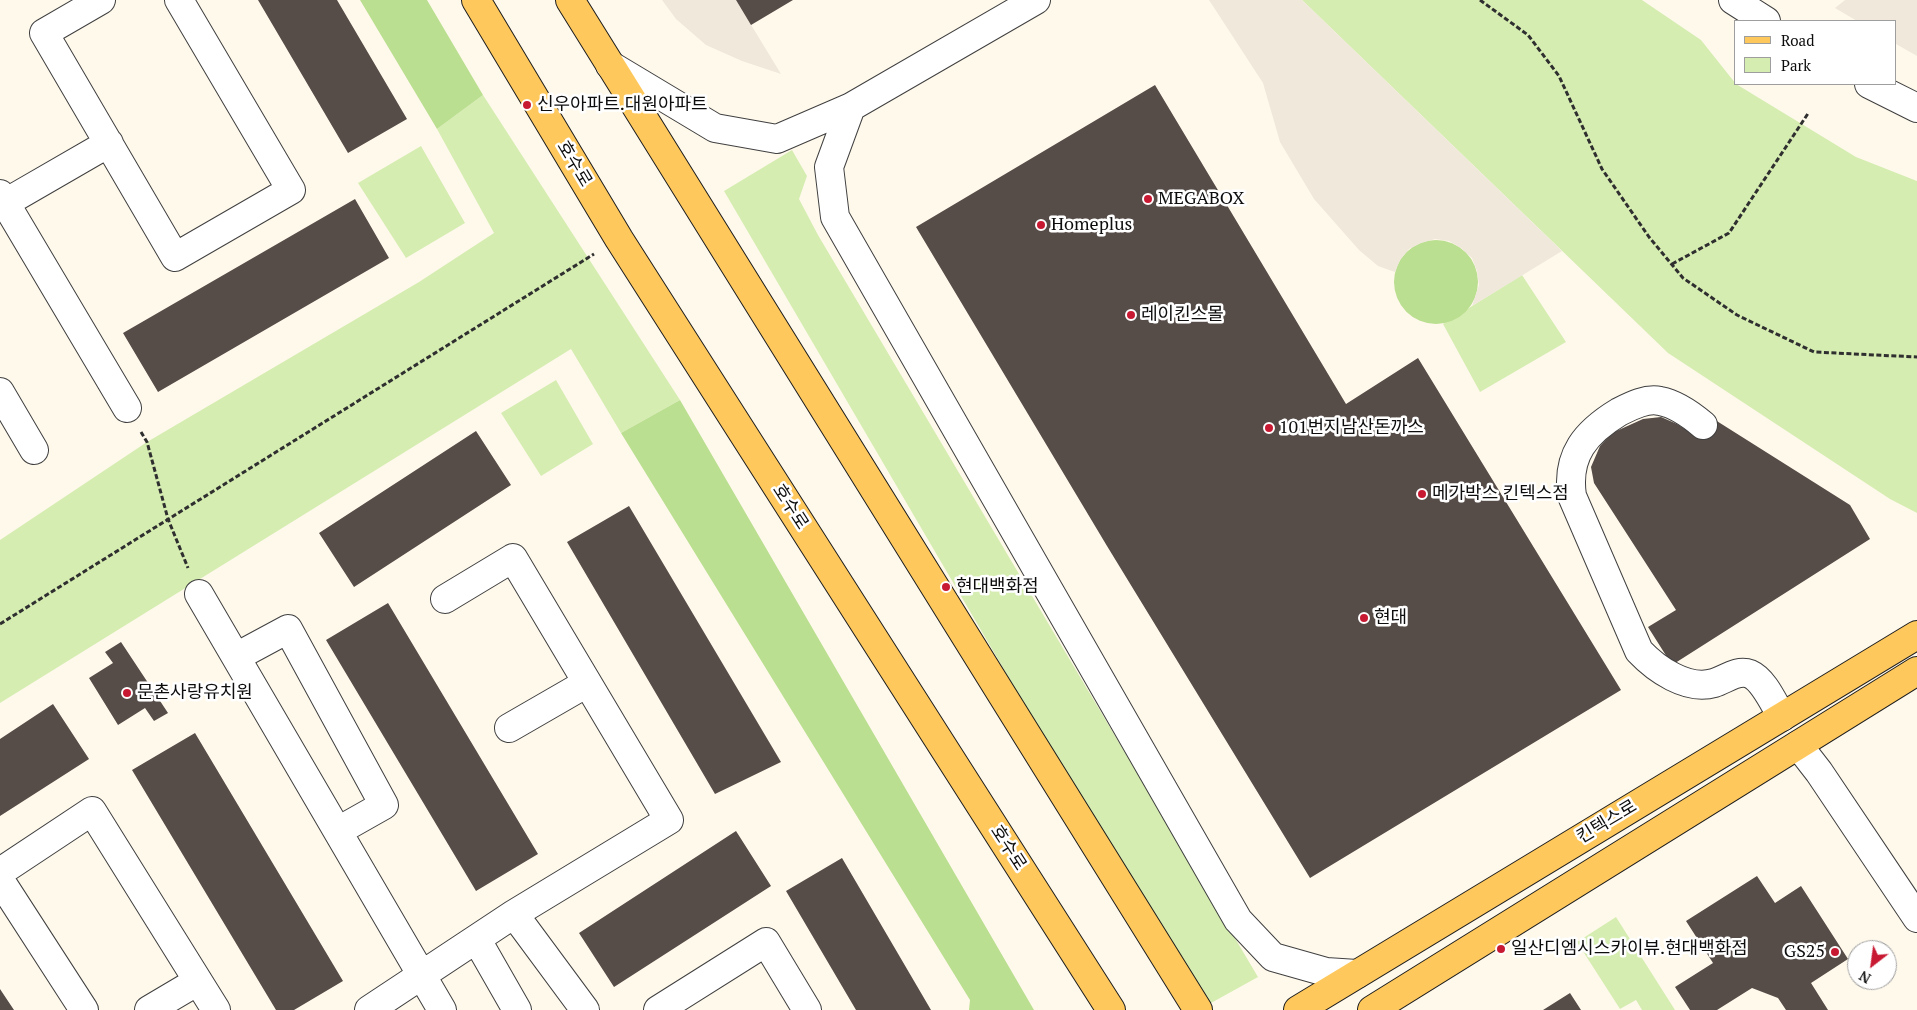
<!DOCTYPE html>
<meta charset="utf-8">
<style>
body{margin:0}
#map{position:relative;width:1917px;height:1010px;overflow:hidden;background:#fff9ec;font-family:"PT Serif",serif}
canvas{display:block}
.legend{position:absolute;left:1734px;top:20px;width:162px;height:65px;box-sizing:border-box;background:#fff;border:1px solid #9e9e9e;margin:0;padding:6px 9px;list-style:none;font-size:15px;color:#0d0d0d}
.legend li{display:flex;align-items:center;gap:10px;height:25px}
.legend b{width:25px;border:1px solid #9e9e9e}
.north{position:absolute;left:1847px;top:940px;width:50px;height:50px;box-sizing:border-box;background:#fff;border:1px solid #9e9e9e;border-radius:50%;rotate:210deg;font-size:14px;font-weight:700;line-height:20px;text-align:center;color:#0d0d0d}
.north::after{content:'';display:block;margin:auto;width:18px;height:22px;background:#c81932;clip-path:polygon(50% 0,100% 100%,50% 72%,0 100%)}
</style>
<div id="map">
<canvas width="1917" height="1010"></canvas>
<ul class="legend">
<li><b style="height:6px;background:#ffc85c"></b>Road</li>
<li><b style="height:14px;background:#d6edb2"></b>Park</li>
</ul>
<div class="north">N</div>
</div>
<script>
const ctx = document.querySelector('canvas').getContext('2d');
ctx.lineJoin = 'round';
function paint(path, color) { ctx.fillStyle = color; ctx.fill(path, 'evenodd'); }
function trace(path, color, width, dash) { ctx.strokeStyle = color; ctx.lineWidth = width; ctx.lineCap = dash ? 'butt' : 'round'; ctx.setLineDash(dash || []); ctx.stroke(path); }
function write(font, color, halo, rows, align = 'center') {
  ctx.font = font + ' "PT Serif","Noto Sans KR",serif'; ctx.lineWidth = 5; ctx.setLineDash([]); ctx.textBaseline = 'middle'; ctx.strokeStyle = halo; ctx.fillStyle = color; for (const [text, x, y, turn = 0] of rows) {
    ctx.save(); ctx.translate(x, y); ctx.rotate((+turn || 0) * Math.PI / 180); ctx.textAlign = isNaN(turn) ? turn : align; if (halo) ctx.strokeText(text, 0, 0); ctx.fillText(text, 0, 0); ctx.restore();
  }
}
paint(new Path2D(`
 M1302,0h340l59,40 35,44 120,73 61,24v332l-27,-14 -222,-146z
 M483,95l197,305 -59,33 -50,-84 -571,354v-163l147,-98 272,-160 75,-49 -57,-104z
 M421,146l44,77 -59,35 -48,-75z
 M792,150l15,26 -8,23 19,36 440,742 -56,31 -478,-817z
 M1522,275l44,67 -86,50 -37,-68z
 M556,380l37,64 -52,32 -40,-63z
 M1616,917l59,93h-33l-6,-10 -16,9 -43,-67z`), '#d6edb2');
paint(new Path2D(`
 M360,0h67l56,95 -46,34z
 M1394 282a42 42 0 1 1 84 0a42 42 0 1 1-84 0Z
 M680,400l354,610h-65l1,-10 -349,-567z`), '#bbdf90');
paint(new Path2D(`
 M662,0h74l45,74 -39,-13 -36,-16 -30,-26z
 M1209,0h93l260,251 -90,55 7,-21 -2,-14 -5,-13 -11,-10 -12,-7 -14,-2 -14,4 -12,6 -9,11 -5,12 -17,-6 -19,-16 -45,-51 -34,-57 -17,-59z
 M1845,0h72v56l-21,-12v-23h-39l-22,-13z`), '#efe8db');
paint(new Path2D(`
 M258,0h79l70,119 -59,34z
 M736,0h57l-42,25z
 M1155,85l191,319 72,-46 203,332 -311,188 -203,-332 -191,-319z
 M355,199l34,59 -231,134 -35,-59z
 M1661,417l16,7 14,9 21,-15 138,87 20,34 -198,126 -24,-38 28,-17 -82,-127 -3,-16 9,-21 12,-13 31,-14z
 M476,431l35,54 -157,102 -35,-54z
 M629,506l152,256 -66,32 -148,-252z
 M388,603l150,251 -62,37 -150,-251z
 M121,642l47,71 -14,8 -9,-13 -27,17 -29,-47 24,-15 -8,-11z
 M53,704l36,55 -89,57v-77z
 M195,733l148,248 -49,29h-18l-144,-240z
 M736,831l35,55 -157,101 -35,-54z
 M842,858l89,152h-75l-70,-119z
 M1757,876l18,27 26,-17 47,73 -37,24 17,27h-42l-8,-12 -26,-10 -35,22h-27l-15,-23 38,-24 -27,-42z
 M0,989l14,21h-14z
 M1570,993l11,17h-38z`), '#564c48');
const minor = new Path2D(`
 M101,0l-57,33 131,224 116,-67 -112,-190
 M1733,0l33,21
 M610,65l105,63 62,11 74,-32 185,-107
 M1869,84l48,24
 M851,107l-22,60 6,50 403,703 35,37 53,15 31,2
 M0,194l127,214
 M0,206l109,-63
 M0,392l34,58
 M1703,425c-13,-11 -27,-21 -43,-24 -14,-3 -29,5 -41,11 -33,20 -53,43 -47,84l67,155c17,18 48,40 75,32 11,-3 23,-14 36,-9 14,6 24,30 32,43
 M199,594l243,416
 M236,657l52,-28 96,176 -46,26
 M509,728l78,-45
 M1798,745l21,27 98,146
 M0,872l92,-61 124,199
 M0,880l84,130
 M514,914l71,96
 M477,940l40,70
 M149,1010l49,-29
 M369,1010l145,-96 155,-94 -156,-262 -68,41
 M658,1010l108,-68 41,68`);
const major = new Path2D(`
 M476,0l143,239 492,771
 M570,0l628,1010
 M1298,1010l619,-375
 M1372,1010l545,-339`);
trace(minor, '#404040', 30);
trace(major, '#1e1e1e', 30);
trace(new Path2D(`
 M1480,0l48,35 31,41 43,93 47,68 34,41 54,37 77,37 103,5
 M1672,264l57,-31 80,-121
 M141,432l6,10 21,77 20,49
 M0,624l594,-370`), '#2f2f2f', 3, [5, 2.5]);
trace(minor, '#fff', 28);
trace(major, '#ffc85c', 28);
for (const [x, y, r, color] of [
 [527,105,5,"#c81932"],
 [1148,199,5,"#c81932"],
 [1041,225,5,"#c81932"],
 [1131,315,5,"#c81932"],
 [1269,428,5,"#c81932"],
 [1422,494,5,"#c81932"],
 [946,587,5,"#c81932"],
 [1364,618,5,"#c81932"],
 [127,693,5,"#c81932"],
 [1501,949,5,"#c81932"],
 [1835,952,5,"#c81932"]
]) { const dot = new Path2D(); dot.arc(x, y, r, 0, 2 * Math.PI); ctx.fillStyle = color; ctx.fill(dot); trace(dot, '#fff', 2); }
write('18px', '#0d0d0d', '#fff', [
 ["신우아파트.대원아파트",537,105],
 ["MEGABOX",1158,199],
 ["Homeplus",1051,225],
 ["레이킨스몰",1141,315],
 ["101번지남산돈까스",1279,428],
 ["메가박스 킨텍스점",1432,494],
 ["현대백화점",956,587],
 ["현대",1374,618],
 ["문촌사랑유치원",137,693],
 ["일산디엠시스카이뷰.현대백화점",1511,949],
 ["GS25",1825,952,"right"]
], 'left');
write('18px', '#0d0d0d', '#fff', [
 ["호수로",574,164,59],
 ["호수로",790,507,57],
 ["킨텍스로",1607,822,-31],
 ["호수로",1008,848,57]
]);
</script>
